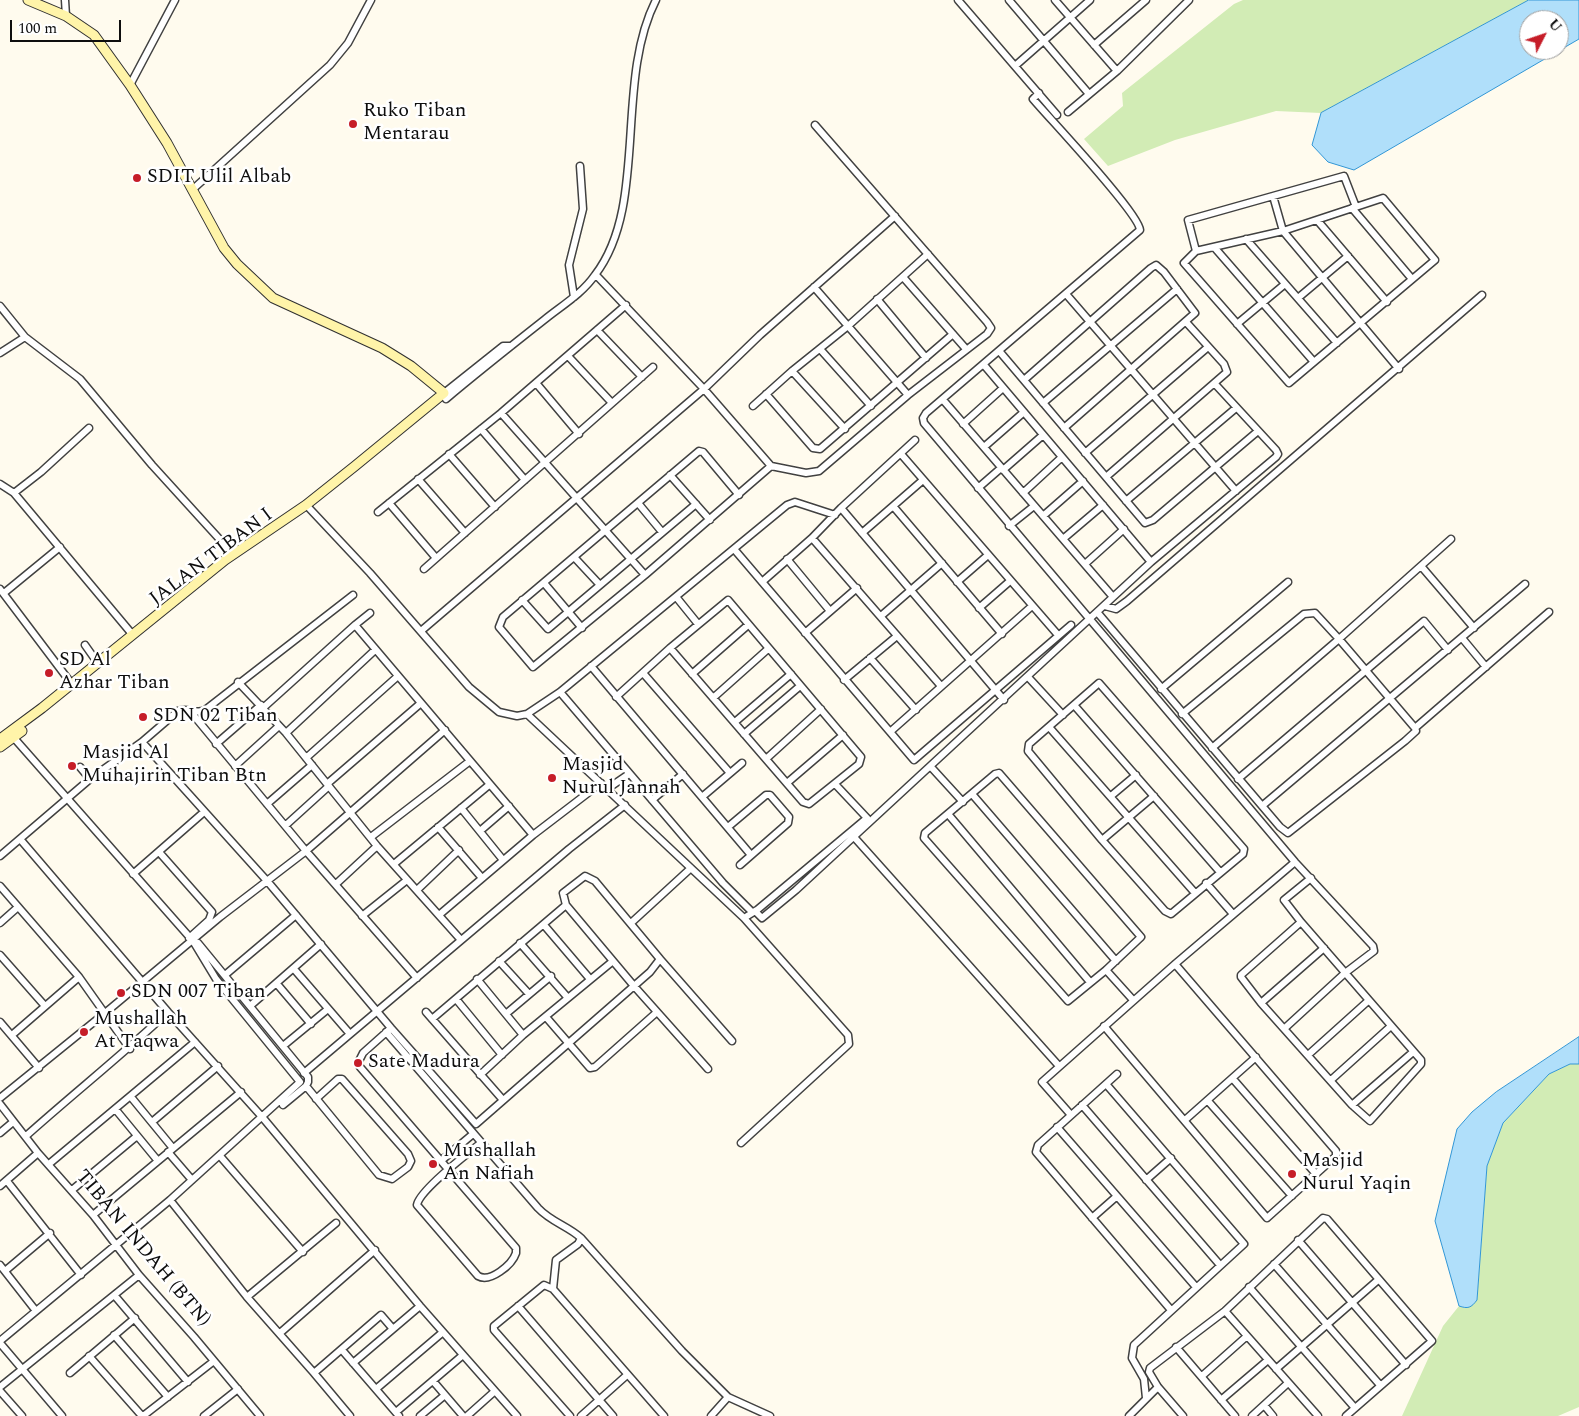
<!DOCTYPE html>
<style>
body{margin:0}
#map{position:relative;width:1579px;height:1416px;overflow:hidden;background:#fffbee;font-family:Spectral,serif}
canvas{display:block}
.north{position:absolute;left:1519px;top:10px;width:50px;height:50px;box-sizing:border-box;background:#fff;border:1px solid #9f9f9f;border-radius:50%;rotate:49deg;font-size:14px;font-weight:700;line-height:20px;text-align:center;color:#0e0e0e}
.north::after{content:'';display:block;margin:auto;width:18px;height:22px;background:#c61d28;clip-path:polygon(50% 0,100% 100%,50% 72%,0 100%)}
.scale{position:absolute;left:10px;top:20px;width:111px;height:22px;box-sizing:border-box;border:2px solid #0e0e0e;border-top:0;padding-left:6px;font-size:15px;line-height:18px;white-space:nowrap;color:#0e0e0e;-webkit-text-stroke:4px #fff;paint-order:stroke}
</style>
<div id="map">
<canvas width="1579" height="1416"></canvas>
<div class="north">U</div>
<div class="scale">100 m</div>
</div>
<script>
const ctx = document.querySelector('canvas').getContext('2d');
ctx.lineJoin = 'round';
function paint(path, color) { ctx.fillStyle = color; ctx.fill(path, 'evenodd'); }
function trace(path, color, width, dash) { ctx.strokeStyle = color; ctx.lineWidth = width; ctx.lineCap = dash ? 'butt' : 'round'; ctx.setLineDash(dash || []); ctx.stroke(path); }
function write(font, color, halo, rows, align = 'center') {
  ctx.font = font + ' Spectral,serif'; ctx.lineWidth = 5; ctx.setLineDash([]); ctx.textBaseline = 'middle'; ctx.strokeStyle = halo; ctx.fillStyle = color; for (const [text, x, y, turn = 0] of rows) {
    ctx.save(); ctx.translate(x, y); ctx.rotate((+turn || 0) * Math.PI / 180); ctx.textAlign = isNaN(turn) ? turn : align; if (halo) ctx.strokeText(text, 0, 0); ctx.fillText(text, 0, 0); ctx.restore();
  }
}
paint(new Path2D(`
 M1243,0h286l-208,113 -45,-2 -101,29 -67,26 -24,-27 39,-33 -1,-13 112,-89z
 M1579,1063v344l-21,9h-156l41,-90 16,-20 7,2 11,-8 10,-134 16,-43 46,-49 21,-10z`), '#d2ecb5');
const water = new Path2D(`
 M1529,0h50v39l-225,131 -26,-8 -16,-17 9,-32zM1529,20h30v30h-30z
 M1579,1037v27h-9l-21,10 -46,49 -16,43 -10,134c-6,8 -9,9 -18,6l-24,-85 22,-92 15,-17 24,-20z`);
paint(water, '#b0dffa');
trace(water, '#3296d5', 1);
const street = new Path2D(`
 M65,0l1,16
 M958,0l99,115
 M1009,0l80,94
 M1055,0l62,71
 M1094,45l52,-45
 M1015,66l75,-66
 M130,85l45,-85
 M1039,93l-6,6c16,19 106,114 107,131l-214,183 -3,5 1,5 371,439 78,84 1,5 -29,22 -60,55
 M1068,112l49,-41 72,-71
 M192,190l138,-125 18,-22 23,-43
 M1273,196l10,35 116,138
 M1383,198l52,62 -146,123 -105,-120 12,-12 87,-20z
 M1352,208l60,71
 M1317,220l70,82
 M1246,239l91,104
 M1214,247l100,115
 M1196,251l-8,-31 156,-44 12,31
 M596,275l108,114 67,77 35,7 13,-2 89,-76 79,-61 4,-6 -4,-6 -172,-197
 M903,277l63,72
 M814,287l94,108
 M1066,294l170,197
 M574,297l-5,-32 14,-56 -3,-43
 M1298,298l50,-42
 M877,299l49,59
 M0,306l25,31 55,42 72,86 81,89
 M1237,324l48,-40
 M597,330l45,47
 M820,349l51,57
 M1000,352l145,171 8,-3 105,-89
 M0,353l25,-16
 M568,356l44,47
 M984,365l167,197
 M792,371l53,58
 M1024,380l127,-112 5,-3 8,7 31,41 -131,115
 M536,383l43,51
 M444,393l59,-47h8
 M766,394l47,54 7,1 133,-115
 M446,399c32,-27 65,-53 98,-79 17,-14 38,-26 51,-45 54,-70 19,-193 61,-275
 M944,401l169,196
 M1043,403l134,-114
 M753,406l39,-35 56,-45 80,-72
 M501,413l144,162 126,-109
 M963,424l40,-36
 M481,429l44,51
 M915,440l-74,68 163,192
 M984,447l40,-35
 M1085,453l123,-106
 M449,454l46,53
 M901,454l157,181
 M1003,470l40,-35
 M670,475l40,45
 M1106,477l121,-105 -3,-8 -38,-42
 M418,479l47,54
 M0,484l14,9 118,141
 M978,488l23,-20
 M14,493l27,-21 48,-44
 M1023,493l39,-36
 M1126,501l110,-93
 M389,503l47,55
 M638,503l24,29
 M893,506l109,128
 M309,508l61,65 99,114 30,25 18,4 10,-2 217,204 104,117 1,9 -108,99
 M378,512l123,-99 125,-108
 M1043,516l40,-35
 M1009,526l25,-20
 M862,533l61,-53
 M812,538l129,148
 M1063,539l40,-34
 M734,549l180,211 157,-135
 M574,557l26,28
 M787,559l43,52
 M1085,564l39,-35
 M1421,566l53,62
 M424,569l229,-202
 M645,575l-112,92 -34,-40 4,-10 196,-166 4,1 36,43
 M762,582l50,-44 29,-30
 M957,582l31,-27
 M544,583l38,45
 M0,589l71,94
 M4,593l56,-46
 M677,598l21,26
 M522,600l26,29 148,-125
 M728,600l133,157 -2,7 -50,40 -6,-2 -133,-154z
 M1105,606l11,3 11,-8 355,-306
 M979,608l31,-27
 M1097,612l183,215 8,6 117,-92 11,-10 -1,-3 -76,-89 -127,109
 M881,616l61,-53
 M355,625l15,-12
 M421,631l283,-242 56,-54 135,-119
 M805,633l52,-45
 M1462,638l24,29
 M85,645l12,17
 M870,658l46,52
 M591,666l160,189
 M643,673l87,100
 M692,674l56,-49
 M1028,677l35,38
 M844,680l53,-44
 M238,682l48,51 91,113 84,94
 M1099,683l145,166 -1,5 -72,60 -6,-3 -63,-71 -74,-89 1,-7z
 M1161,689l127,-107
 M560,692l163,191 29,29
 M616,697l54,-49
 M713,698l55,-49
 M1074,705l146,167
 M263,708l92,-83 178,210
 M190,711l116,140 111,127
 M527,714l33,-22 227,-187 8,-3 40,13
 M1182,714l122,-100 11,-1 24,26 112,-100
 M735,722l56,-48
 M1049,727l146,166
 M1415,728l134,-116
 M890,732l142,-126
 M286,733l89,-83
 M744,734l56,-48
 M142,742l126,140 123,146 85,96 158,-138 16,-14 10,-13 -65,-78 -10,-5 -22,17 3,12 68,81 74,83
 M216,744l45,-39
 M306,758l92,-82
 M766,759l55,-50
 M235,766l44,-40
 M80,767l10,12
 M931,767l32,35
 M999,773l142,164 -35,33 -38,31 -144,-163 1,-5 70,-59z
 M1238,779l186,-158 24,29
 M787,783l56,-48
 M327,784l94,-81
 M607,789l22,-15
 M972,794l144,167
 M1111,796l25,-21
 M702,797l40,-34
 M652,800l31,-26
 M267,804l45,-39
 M1262,806l263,-222
 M461,808l42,52
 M948,814l142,168
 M286,825l43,-39
 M438,827l44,51
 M728,827l38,-32h4l19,22 -1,6 -48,42
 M480,831l29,-25
 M371,837l99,-76
 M854,837l205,229
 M20,839l148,173 95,106 157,188 97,110
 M1102,840l52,-44
 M159,852l53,60 -3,8 -20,18
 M0,856l90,-77 52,-37 36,-31c10,-4 18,4 27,-1l148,-115
 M394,864l95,-79
 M133,874l71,-62
 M1206,883l27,31
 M336,884l41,-38
 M0,886l79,91 51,72
 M417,890l42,-40
 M755,911l7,7 34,-28 355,-328 125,-105 2,-3 -2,-4 -61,-66
 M439,915l94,-80 68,-52
 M362,916l45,-36
 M744,918l13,-8 110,-92 -32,-34
 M1301,922l120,138v4l-51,57 -18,-16 -91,-102 -20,-26v-2z
 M1301,922l-17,-22 27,-22
 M0,923l18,-16
 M631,923l60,-55
 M544,925l46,54
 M198,943l110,134v5l-2,4 -23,19
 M520,943l48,55
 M0,955l45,51
 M660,959l72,82
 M499,961l30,33
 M294,969l56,65
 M1106,970l27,30
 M225,975l71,-60
 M477,979l46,56
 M277,984l34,40
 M456,999l46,56
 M1261,1003l63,-55
 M250,1006l71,-62
 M426,1012l77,88
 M507,1013l44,-37
 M546,1017l44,51 5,-1 62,-55
 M432,1019l134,-114
 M0,1022l39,46
 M1104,1026l163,192 69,-62v-5l-161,-187
 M391,1028l-28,25 -5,10 2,4 156,181v5c-4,12 -26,30 -38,23l-61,-71c2,-14 51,-52 64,-62
 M386,1032l152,176c13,14 30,18 43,30l101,113 46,46 -17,19
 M12,1035l67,-58
 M283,1046l45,-37
 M1308,1055l60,-54
 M304,1073l265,-224 56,-44
 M1117,1074l-79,71 -2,7 135,158
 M480,1075l43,-40 90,-74
 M1233,1079l83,95
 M1331,1080l60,-54
 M1106,1084l138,160 -110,101 -2,13 12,21 2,19
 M306,1086l73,89 13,4 16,-12 3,-6 -3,-7 -66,-75h-4l-22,20
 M131,1097l41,50
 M0,1098l105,-85 115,-96 86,-66 139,-121
 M1208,1101l84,95
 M0,1104l38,49 55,62 46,60 55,62 66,79
 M1082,1105l138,160
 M1352,1105l61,-53
 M116,1110l42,51
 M1071,1115l-29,-33 133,-118 120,-102
 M1185,1120l71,-63
 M152,1122l66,-56
 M1057,1127l139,160
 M0,1133l13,-11
 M26,1136c47,-42 96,-81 142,-124
 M168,1152l24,28
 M220,1156l83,96
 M442,1160l31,-26
 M49,1164l146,-122
 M1146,1180l25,-22
 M7,1181l74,94
 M0,1186l38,-33
 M72,1190l65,-54
 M170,1200l77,97 67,76
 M93,1215l148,-123
 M1092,1218l25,-22
 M1298,1240l108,125
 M1274,1264l106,121
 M0,1265l36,46
 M5,1271l45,-38
 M1249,1287l106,121
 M553,1289l3,-29 22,-16 3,-6
 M115,1296l73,86
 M247,1297l89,-74
 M518,1306l95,110
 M1225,1311l93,105
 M280,1333l95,-83
 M114,1335l54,62
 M0,1341l170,-141 130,-118 -84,-103 -23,-38 -179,-203
 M0,1343l62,73
 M1176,1347l59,69
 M342,1350l57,66
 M89,1356l53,60
 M353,1363l67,-57
 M1276,1369l102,-89
 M70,1373l65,-55
 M1202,1376l45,-40
 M433,1381l30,35
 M0,1387l139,-112
 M376,1389l67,-57
 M0,1391l22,25
 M728,1397l42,19
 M1221,1400l47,-40
 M1264,1405l9,11
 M396,1412l67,-57
 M143,1416l71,-55
 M204,1416l34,-27
 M350,1416l-36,-43 67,-58 12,14
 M420,1416l25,-21
 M467,1416l28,-25
 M570,1416l-76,-86v-4l50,-41 9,4 111,127
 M581,1416l46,-41
 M1129,1416l29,-29
 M1183,1416l-25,-29 -9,-15 1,-4 75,-57 98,-93 4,1 105,122 -86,75
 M1252,1416l36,-33`);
const secondary = new Path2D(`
 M0,739l42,-31 183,-148 81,-55 49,-39 89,-73 -33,-27 -29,-18 -109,-50 -36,-34 -13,-16 -57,-105 -37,-58 -36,-50 -28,-19 -38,-16
 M0,747l22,-16`);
trace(street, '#414141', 9);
trace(secondary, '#303030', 11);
trace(street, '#fff', 6);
trace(secondary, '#fff4a9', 9);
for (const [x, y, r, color] of [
 [353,124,5,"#c61d28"],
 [137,178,5,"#c61d28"],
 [49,673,5,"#c61d28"],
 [143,717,5,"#c61d28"],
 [72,766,5,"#c61d28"],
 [552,778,5,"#c61d28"],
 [121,993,5,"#c61d28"],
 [84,1032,5,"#c61d28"],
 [358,1063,5,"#c61d28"],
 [433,1164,5,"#c61d28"],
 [1292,1174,5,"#c61d28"]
]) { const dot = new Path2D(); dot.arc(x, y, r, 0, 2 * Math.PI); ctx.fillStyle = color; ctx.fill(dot); trace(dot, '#fff', 2); }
write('20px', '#0e0e0e', '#fff', [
 ["Ruko Tiban",363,112],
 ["Mentarau",363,135],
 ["SDIT Ulil Albab",147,178],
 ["SD Al",59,661],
 ["Azhar Tiban",59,684],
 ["SDN 02 Tiban",153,717],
 ["Masjid Al",82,754],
 ["Muhajirin Tiban Btn",82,777],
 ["Masjid",562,766],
 ["Nurul Jannah",562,789],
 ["SDN 007 Tiban",131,993],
 ["Mushallah",94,1020],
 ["At Taqwa",94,1043],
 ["Sate Madura",368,1063],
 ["Mushallah",443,1152],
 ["An Nafiah",443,1175],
 ["Masjid",1302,1162],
 ["Nurul Yaqin",1302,1185]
], 'left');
write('20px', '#0e0e0e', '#fff', [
 ["JALAN TIBAN I",212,558,-37],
 ["TIBAN INDAH (BTN)",142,1249,50]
]);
</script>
